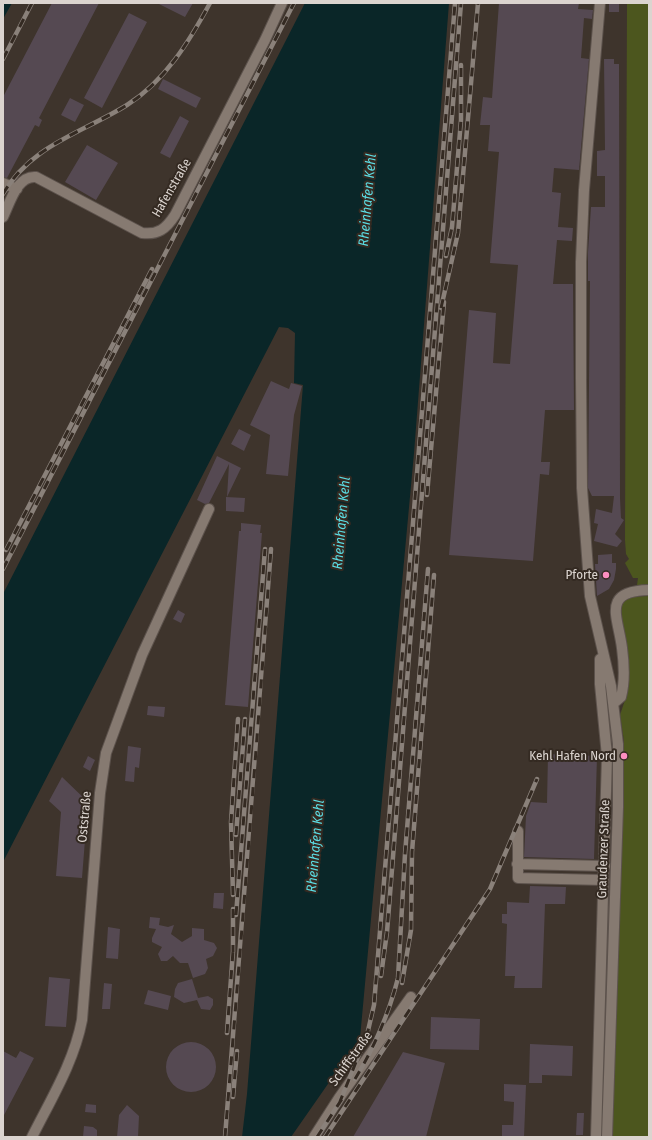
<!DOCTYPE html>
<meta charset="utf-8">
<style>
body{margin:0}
#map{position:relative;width:652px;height:1140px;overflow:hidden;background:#3e342c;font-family:"Fira Sans Condensed",sans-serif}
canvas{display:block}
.frame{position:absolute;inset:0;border:4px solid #dbd4cf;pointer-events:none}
</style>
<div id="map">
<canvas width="652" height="1140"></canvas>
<div class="frame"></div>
</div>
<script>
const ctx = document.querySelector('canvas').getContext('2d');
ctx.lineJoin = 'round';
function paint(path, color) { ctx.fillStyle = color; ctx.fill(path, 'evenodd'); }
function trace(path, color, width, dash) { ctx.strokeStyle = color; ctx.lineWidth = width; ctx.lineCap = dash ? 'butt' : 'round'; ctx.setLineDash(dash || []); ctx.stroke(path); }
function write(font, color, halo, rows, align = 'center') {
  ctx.font = font + ' "Fira Sans Condensed",sans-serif'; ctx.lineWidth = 4; ctx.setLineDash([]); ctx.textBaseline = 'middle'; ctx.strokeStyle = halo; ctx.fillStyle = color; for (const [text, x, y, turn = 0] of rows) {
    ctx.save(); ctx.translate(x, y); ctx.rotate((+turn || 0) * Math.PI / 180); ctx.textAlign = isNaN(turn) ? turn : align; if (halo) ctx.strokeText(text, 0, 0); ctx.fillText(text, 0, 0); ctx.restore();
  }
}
paint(new Path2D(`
 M627,3h22v582h-12l1,-7h-5l-8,-15 4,-4 -3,-5 -1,-14z
 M649,596v541h-38l13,-366v-30l-4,-26 6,-18 1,-51 -7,-29 1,-13 6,-7z`), '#4c561e');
paint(new Path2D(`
 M3,3h9l-9,16z
 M305,3h144l-35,450 -54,585 -69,99h-49l5,-43 56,-709 -9,-2 1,-50 -7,-5 -9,-1 -276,535v-268z`), '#0a2628');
paint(new Path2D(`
 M52,3h47l-60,115 3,2 -3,7 -4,-2 -28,53 -4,-1v-80z
 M157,3h36l-8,14z
 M499,3h80l-1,6 15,1 -1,9 -8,-1 -3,40 8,1 -10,111 -25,-2 -2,24 9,1 -3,34 15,1 -1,13 -15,-1 -4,44h20l1,126h-29l-4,52h9l-1,13 -9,-1 -7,87 -84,-6 20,-245 27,3 -3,50 17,1 8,-99 -28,-2 9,-111 -11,-1 2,-26h-10l3,-28 9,1z
 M609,3h10v9h-10z
 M129,13l18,9 -45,86 -18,-10z
 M604,59h10v5h5l1,434 1,20 3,2 -9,14 7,7 -5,6 -23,-6 4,-17 -4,-1 2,-14 16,4 2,-17h-22l-4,-8 2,-207h-2v-29l3,-45h14v-31h-8v-25l8,-1z
 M163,79l38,19 -5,10 -38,-19z
 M70,98l14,7 -9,17 -14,-7z
 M180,116l9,5 -19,37 -10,-5z
 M87,145l31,18 -22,37 -31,-18z
 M271,381l18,8 2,-6 11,3 -8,29 -6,61 -22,-2 4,-39 -20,-10z
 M239,429l12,6 -7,16 -13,-7z
 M217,456l24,12 -14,29 2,-33 -20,39 -4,1 -8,-4z
 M226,497l19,1 -1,14 -18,-1z
 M241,523l20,2 -1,8h2l-14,174 -23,-2 14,-174h2z
 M612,554v9h4v6l-2,11 -5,9 -12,7 -2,-32h3v-9z
 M178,610l7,4 -4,9 -8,-4z
 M148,706l17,1 -1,10 -17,-2z
 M128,746l13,2 -2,20 -4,-1 -1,15 -9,-1z
 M548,754l49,2 -3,103 -70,-2 2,-41 5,-14 16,1z
 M88,756l7,4 -5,11 -7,-4z
 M62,777l26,25 -6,76 -26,-2 5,-64 -12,-11z
 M530,886l36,1 -1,17h-20l-3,84h-28l1,-12h-10l2,-52 -5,-1v-9h5v-12l22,1z
 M214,893h10l-1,16 -10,-1z
 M150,917l10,1 -1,7 9,2 6,-2 -3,9 11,8 10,-6v-8l12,1v11l10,3 3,5 -4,8 -7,3 2,9 -3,6 -12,4 -5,-15h-8l-7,-7 -6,5h-6l-3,-7 4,-7 -10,-5v-4l4,-9 -7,-1z
 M108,927l12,2 -2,30 -12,-1z
 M49,977l21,2 -4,48 -21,-1z
 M192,979l6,19 10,-2 5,3v6l-3,5 -9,-1 -4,-9 -13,3 -10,-6 1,-8 3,-6z
 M104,983l8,1 -2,25h-8z
 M148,990l23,6 -3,14 -24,-6z
 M431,1017l49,2 -1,31 -49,-1z
 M166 1067a25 25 0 1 1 50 0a25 25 0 1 1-50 0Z
 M530,1044l43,2 -1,30 -30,-1v8h-13z
 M3,1051l13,7 4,-7 14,7 -31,59z
 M403,1052l42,11 -19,74h-73z
 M504,1084l22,1 -2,52h-22v-12h11l1,-23 -10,-1z
 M86,1104l10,1v8l-11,-1z
 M127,1105l12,11 -1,21h-21l2,-22z
 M577,1113h7l-1,22h-7z
 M84,1126l9,1 4,3v7h-14z`), '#554952');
const minor = new Path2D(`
 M600,3l-16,187 -3,72v117l1,109 8,108 21,90 7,58v63l-11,330
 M3,183l14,6
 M3,217c7,-14 14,-42 33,-40l106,56c16,2 24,-4 33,-18l90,-175 17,-37
 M614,703l7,-6c4,-15 3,-34 1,-49 -4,-32 -21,-57 27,-58
 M518,831v47l86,2
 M517,864l88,2
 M32,1137c19,-38 42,-75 50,-117l18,-227 6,-40 36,-98 67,-146
 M314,1137l25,-39 72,-101
 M596,1137l11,-381 -7,-72v-25`);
trace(minor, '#5c524c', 12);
trace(minor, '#867a71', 10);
const rail = new Path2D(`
 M3,59l29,-56
 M3,194c28,-49 79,-61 124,-89 38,-24 62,-63 83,-102
 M446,256l6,-29 9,-107v-55
 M441,308l17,-75 20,-230
 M427,495l17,-193
 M6,550l146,-281
 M3,569l291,-566
 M236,835l9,-116
 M233,895l-2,-73 7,-103
 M233,909v43
 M236,915l29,-366
 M381,976l6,-44 74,-929
 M402,983l9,-53 1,-78 22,-277
 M227,1033l6,-82
 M355,1079c19,-31 34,-66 43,-101l7,-124 23,-285
 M233,1097l4,-46
 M339,1104l28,-69 7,-30 81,-1002
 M225,1137c16,-196 32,-392 46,-588
 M317,1137l25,-38
 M325,1137l165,-248 47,-110`);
trace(rail, '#8a817a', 4.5);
trace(rail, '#342a22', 3, [9]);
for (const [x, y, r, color] of [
 [606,575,4,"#fd8ec0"],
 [624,756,4,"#fd8ec0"]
]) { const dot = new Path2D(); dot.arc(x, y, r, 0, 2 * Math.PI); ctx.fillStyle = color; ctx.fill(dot); trace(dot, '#342a22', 1.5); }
write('13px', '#dbd4cf', '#342a22', [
 ["Hafenstraße",172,188,-60],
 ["Oststraße",85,817,-85],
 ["Graudenzer Straße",604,849,-88],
 ["Schiffstraße",351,1059,-54]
]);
write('13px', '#dbd4cf', '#342a22', [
 ["Pforte",598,575],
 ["Kehl Hafen Nord",616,756]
], 'right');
write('italic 14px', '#5bdde4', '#342a22', [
 ["Rheinhafen Kehl",368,200,-85],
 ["Rheinhafen Kehl",342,523,-85],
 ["Rheinhafen Kehl",316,846,-85]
]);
</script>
